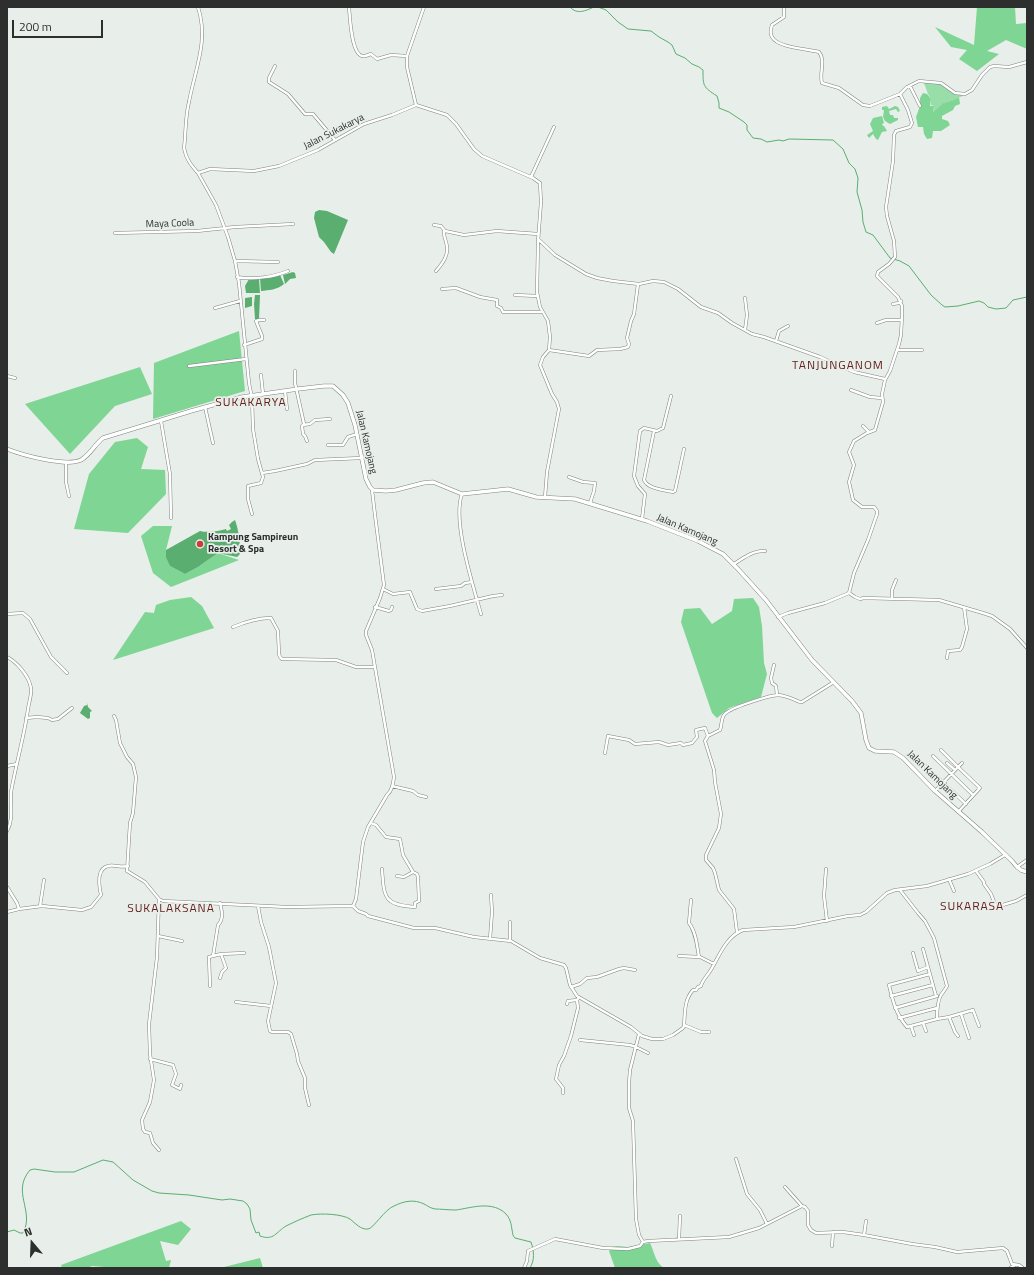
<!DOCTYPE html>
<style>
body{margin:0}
#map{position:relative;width:1034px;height:1275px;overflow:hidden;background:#e8eee9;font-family:"Titillium Web",sans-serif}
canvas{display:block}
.frame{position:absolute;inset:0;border:8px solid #2c2f2d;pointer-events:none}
.north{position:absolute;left:12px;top:1223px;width:40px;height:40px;-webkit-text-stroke:3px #e8eee9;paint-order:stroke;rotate:341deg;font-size:11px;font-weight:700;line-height:16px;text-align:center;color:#2c2f2d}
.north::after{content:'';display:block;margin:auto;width:14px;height:18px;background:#2c2f2d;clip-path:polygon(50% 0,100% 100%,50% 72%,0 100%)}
.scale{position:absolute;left:12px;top:20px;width:91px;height:18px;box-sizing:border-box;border:2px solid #2c2f2d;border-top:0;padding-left:5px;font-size:12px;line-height:14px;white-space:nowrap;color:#2c2f2d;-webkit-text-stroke:3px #e8eee9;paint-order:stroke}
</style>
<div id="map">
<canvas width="1034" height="1275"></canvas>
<div class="frame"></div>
<div class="north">N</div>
<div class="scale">200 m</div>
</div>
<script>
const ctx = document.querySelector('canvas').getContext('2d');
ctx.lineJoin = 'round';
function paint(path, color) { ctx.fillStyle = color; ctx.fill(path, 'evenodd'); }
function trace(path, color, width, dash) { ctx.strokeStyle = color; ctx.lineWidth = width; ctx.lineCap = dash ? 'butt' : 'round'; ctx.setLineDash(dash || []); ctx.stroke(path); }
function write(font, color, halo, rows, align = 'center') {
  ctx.font = font + ' "Titillium Web",sans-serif'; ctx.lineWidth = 3.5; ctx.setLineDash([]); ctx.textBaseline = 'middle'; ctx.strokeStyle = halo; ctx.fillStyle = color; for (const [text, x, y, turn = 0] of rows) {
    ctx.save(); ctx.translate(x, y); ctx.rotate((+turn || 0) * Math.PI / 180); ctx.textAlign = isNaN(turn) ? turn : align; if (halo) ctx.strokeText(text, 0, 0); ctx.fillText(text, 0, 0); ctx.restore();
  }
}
paint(new Path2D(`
 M924,83l17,1 22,12 -6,2 -2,2 -12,3 -10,9 1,-6 -3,-1v-6l-3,-5z`), '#99dda8');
paint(new Path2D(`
 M977,7h38l1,17 11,-1v26l-21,-9 -19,11 12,3 -22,17 -18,-12 8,-9 -16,-3 -16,-20 39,18z
 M923,93l4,1 4,5 -1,7h4l-1,6 10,-9 11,-3 5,-3 1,7 -5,2 -2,4 -11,6v3l6,2 2,4 -9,6h-8l-1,7 -5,1 -3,-5 -1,-7h-5l-2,-10 4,-11v-8z
 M887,106l2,3 6,-3 3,1 2,4 -2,1 -2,-3 -7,2 1,4h3l1,3h4v2l-8,4 -5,-3 -2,-4 1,-7h-2v-3z
 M882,116l2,7 -2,1 1,2h1l3,5 -5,1 -4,8 -2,-1 -3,-5 -4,4 -2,-3 6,-4 -3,-7 3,-6z
 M239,331l6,60 -92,28 1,-56z
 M140,367l12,27 -37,12 -45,48 -45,-50z
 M137,438l11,9 -7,22 24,1 1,24 -38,39 -54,-4 15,-55 26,-32z
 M153,526h19l-6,24 4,16 15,8 13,-7 20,-14 21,7 -68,27 -18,-14 -12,-37z
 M191,597l11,9 12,22 -101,32 32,-48 9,1 2,-8 14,-5z
 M753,598l6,9 3,19 2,37 3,11 -6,23 -32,11 -12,10 -5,-5 -31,-91 3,-13 16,-1 12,16 20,-13 2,-12z
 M181,1221l10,8 -13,16 -18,-4 6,20 5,-1 -2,8h-53l-24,-2 -4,2h-26l-1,-3z
 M650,1243c4,8 6,22 15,25h-50l-6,-17 2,-4 7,-1 10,1z
 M260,1258l3,10 -39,-1z`), '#7fd594');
paint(new Path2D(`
 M319,210l8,1 21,9 -14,34 -3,-2 -7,-10 -5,-5 -5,-19 1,-6z
 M293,272l2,1 1,5 -6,1 -5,5 -2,-9z
 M280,275l4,9c-7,6 -15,6 -23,7l-1,-13z
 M249,279h10l1,14h-14l-1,-7z
 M255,295h5l-1,24h-4l-1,-15z
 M252,297v9l-7,2v-10z
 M235,520c4,11 5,22 5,34l-3,3 -19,-4 -20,14 -13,7 -15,-8 -4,-9v-7l34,-19c6,2 20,0 26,-2l1,2 4,-2 -2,-4 3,-3z
 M87,703l1,4 4,4 -2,1v6l-2,1 -8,-6 4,-7 3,-1z`), '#59ae70');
trace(new Path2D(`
 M570,7c7,8 15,4 24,0
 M598,7l8,3 12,12 10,7 23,2 8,6 9,5 4,3 4,9 9,4 7,6 7,3 4,3c0,16 0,17 14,26l2,7v5l10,4 15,10 3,3v5l6,8 8,1 6,3 12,-2 4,1 6,-2 44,1 10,9 6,14 6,6 3,9 -1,14 5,18 1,12 3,10 7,3 17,23 10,3 9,5 22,29 11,10 3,2 13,-1 21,-5 5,2 4,4 8,2 10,-1 7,-8 14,-3
 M7,1232l7,-2 6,3h3c12,-22 -12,-41 7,-63l4,-1 21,3h19l29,-12 10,2 20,18 19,11 7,2 30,2 33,5 8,-1 13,2 4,3 3,5 1,11 5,13 3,-1 1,4c14,5 16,-4 26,-10 8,-4 17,-8 25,-11 10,-2 31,-1 39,4 5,4 11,11 18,10 5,0 17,-20 26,-23 10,-5 20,-7 30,-2 4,2 6,4 11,5 5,0 15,1 21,1 14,-2 31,-8 45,0 8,5 10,11 11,20 1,3 0,5 3,8l16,4c3,9 4,18 -1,26
 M1025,1268h2`), '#59ae70', 1);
const street = new Path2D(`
 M349,7c1,10 2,46 13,49 2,1 6,-1 9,-2l6,5 14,-4 16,1
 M784,7v10l-12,8c-1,3 -2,9 0,12 6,11 36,12 47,15 7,8 0,21 3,31l17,5 24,17 7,1 30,-12 7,-7 12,-6 22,2 14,10 10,1 7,-4 10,-15 8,-8 4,-1 15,1 18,-5
 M275,66l-6,12v4l19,12 17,20h8l22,26
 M910,86l10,20
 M416,105l31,10 9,9 18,25 8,7 51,22 7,5 1,19 -3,40 -1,50 3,15 8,14 2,16 -1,13 -6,7 -3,8 12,29 5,8 2,7 -12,63 -2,25
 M198,173c-7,-8 -12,-14 -14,-25 2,-15 1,-31 5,-46 6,-33 20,-61 9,-95
 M531,177l23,-50
 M434,225l7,1 4,5 19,4 33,-4 41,3
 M115,233l82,-2 38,-4 58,-3
 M538,239l17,16 31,19 11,4 16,3 26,3 14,-3 11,1 14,7 23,18 17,6 14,10 20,11 12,3 56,20 34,15 31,7
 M235,261l43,1
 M436,271c7,-8 14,-17 10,-29 -1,-4 -3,-7 -2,-12
 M237,277c16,3 37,0 51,-6
 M442,289l14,-1 24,9 17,3v6l4,2 2,4h39
 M515,295l23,1
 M745,298l2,17 -2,15
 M893,304l6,-1 2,-2
 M215,308l25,-7
 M877,323l9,-3h16
 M776,341l3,-10 9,-5
 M244,345l18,-6v-3l-6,-15 3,-1h5
 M549,350l40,6 8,-6 23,-1 8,-2 1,-3 -2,-6 4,-17 3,-7 4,-30
 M897,350h25
 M189,366l57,-7
 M295,371v12l9,41 -2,2 1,8 2,2 2,5
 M261,375l2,19
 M7,376l8,2
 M851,390l19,7 12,1
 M285,391l2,18
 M205,407l8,36
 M161,421l9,53 1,44
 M303,425l7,-1 5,-4 15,-1
 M863,426l6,6
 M654,431l-10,49c4,9 20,10 29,12l2,-1 9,-42
 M328,445h15l5,-8 9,-3
 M66,462v20l3,14
 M262,473l13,-2 32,-7 8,-4 46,-2
 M569,477l14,5 12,1 -1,8 -4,12
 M462,494c-10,27 11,91 19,120
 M252,514l-4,-15v-13l13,-3 2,-6 -5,-18 -5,-30 -1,-31 -3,-15 -10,-100 -4,-22 -7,-24 -12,-32 -18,-32 12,-4 44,2 25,-5 39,-16 46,-26 28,-9 24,-10 -9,-38v-11l17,-49
 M642,519l3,-25 -7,-8 -4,-10 6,-45 4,-3 13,3 6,-3 8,-32
 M734,564c9,-6 20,-14 31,-13
 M383,589l10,5 17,-2 7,17 5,2 28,-5 43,-10 9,-1
 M436,589l25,-3 4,-3 7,-1
 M849,593l6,4 5,2 4,-1 75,2 44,13 9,3 18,13 17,19
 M892,599v-9l4,-10
 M375,607l14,4 2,-1 1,-3
 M7,614l16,-1 7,6 21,38 16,16
 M778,617l10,-4 37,-10 24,-10 5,-20 14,-33 9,-26v-3l-3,-4h-12l-9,-7 -4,-18 5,-17 -5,-13 5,-11 13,-8 8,-3 8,-28 -1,-8 3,-14 5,-9 9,-27 2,-9 1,-19v-10l-4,-9 -21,-21 1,-4 11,-8 6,-7 -1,-16 -7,-25 -1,-9 7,-46 1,-26 2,-4 14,-4 2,-4 -4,-13 -8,-16
 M233,627c12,-5 25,-9 38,-9l7,13 1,23 1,3 2,2 54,1 20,7h18
 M7,657c10,5 22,19 24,31 1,6 -2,14 -3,21 -4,28 -12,55 -17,83 -1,13 3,27 -4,39
 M947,658l1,-7 12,-1 2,-3 5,-18 -3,-22
 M774,665l-3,13 1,5 4,3 1,9
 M114,716l2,4 4,23 7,14 6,7 3,13 -3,36 -3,10 -3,48 18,11 14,17 4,2 124,6 66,-1 5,5 8,3 2,2 46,12h21l39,9 37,4 29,17 24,7 2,3 4,17 7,11 54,31 11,9 10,3h11l10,-4 10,-7 1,-2c1,-13 0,-26 9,-36h3l2,-3 3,-1c1,-6 8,-12 11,-18 8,-14 15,-32 31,-38l51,-3 54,-11 12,-1 6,-3 21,-19 8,-3 32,-4 41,-12 22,-10 15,-9
 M26,718l11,-1 11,1 4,2 6,-1 14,-11
 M941,750l17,17
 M605,753l3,-17 21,4 6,4 24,-2 9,3 13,-2 2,2 9,-2 5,-6 -1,-7 9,-2 3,8
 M933,756l40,39
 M922,763l44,41
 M947,763l8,7
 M7,766l10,-2
 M958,767l22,21 -22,24
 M392,786l21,5 5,4 8,2
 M935,791l27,-28
 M371,823l5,2 10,12 14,2 3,16 10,17 -9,5 -7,-1
 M1017,867l10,-7
 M382,869c2,29 2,36 33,38v-4l4,-2 -1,-24 -1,-3 -4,-2
 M826,869l-2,27 3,25
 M976,871l8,11v2l7,10 5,13 20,-6 11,-6
 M949,879l5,12
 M7,887l10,16 2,6
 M900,890l18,23 7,8 9,17 13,48c-2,4 -4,6 -6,9 -4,7 -4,16 -4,24l-30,8c-11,-13 -14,-25 -18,-42l41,-11
 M691,900l-2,23c7,9 8,23 10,34
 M40,906l4,-26
 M258,906l3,16 8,25 7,36 -8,38 2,10 2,1h16l3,2 6,20 1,7 7,17v10l4,17
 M353,906l3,-7 7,-57 5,-15 19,-32c5,-4 6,-11 7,-18l-22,-127 -6,-15v-4l14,-33 4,-13 -9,-70 -3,-25
 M7,912l12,-3 23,-3 40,4 9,-3 10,-12c-2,-9 -5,-26 7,-29 5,-2 13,2 20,0
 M737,932l-3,-23 -15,-19 -4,-17 -2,-5 -7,-8v-5l13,-27 2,-14 -6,-32 -1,-12 -9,-29 3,-5 12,-6c2,-5 1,-11 4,-15 4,-7 47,-20 55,-20 8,1 14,4 21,7h2l32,-20
 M158,936l24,5
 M490,939l2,-27 -1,-17
 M510,941v-19
 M923,949l13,47
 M913,953l5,18 10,-4
 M213,956l5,-31c6,-6 4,-14 2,-22
 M679,956l21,1 14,7
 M220,978l2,-6 4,-4 -5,-14
 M210,986l-1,-29 12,-3 23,-1
 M571,987l9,-3 7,-6 10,-1 22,-8 5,-1 11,2
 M891,996l42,-11
 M236,1002l35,4
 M567,1004l1,-3 9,-1
 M895,1008l42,-12
 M961,1014l8,24
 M949,1017l6,15 3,4
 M899,1018l38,-10
 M937,1019l12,-2 24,-7 6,16
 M923,1023l3,8
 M684,1025l17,7h8
 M911,1026l3,9
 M639,1034l-9,36 -1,13v25l4,13 3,98 3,16 4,7
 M580,1040l50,5 6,2 12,6
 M150,1059l23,6 3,9 -4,11 8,4 1,-4
 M563,1093v-5l-7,-9 3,-14 5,-9 7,-20 7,-28 -1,-8 2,-3
 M159,1150l-6,-7 -3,-10 -5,-1 -2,-3 -1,-9 8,-18 4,-22 -4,-26 -1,-30 8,-67 2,-58
 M736,1159l11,35 13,16 7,14
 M785,1187l17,19
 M864,1235l2,-14
 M679,1239l1,-23
 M832,1246l1,-14
 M524,1268l3,-7 1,-10 27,-12 48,9 25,1 12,-3 3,-4 5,-1 81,-4 30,-9 43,-22 3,1 3,4v14l3,5 5,3 27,-1 21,3 48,9 23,3 22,5 46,-4 4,3 5,13 7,1 4,3
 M1010,1268l5,-3`);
const secondary = new Path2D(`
 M7,449c15,6 59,18 74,11 9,-5 14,-16 22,-22l88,-27 51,-14 56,-8 26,-3h9l10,9 5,8 7,22 11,54 4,8 3,3 13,1 10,-1 27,-7 10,-1 29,12 46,-5 28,8 39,2 72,22 51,20 25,13 15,15 28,31 46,60 40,41 9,12 5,27 3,8 6,3 19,1 9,6 32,33 47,41 30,29 5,6 4,3 6,2`);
trace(street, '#7e847f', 3.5);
trace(secondary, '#7e847f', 4.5);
trace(street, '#fff', 2.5);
trace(secondary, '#fff', 3.5);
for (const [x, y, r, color] of [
 [200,544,4,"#cb3c3a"]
]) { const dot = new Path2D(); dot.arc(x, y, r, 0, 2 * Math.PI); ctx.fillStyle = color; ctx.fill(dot); trace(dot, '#e8eee9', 1.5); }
write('10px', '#2c2f2d', '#e8eee9', [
 ["Jalan Sukakarya",334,132,-27],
 ["Maya Coola",170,224,-2],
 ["Jalan Kamojang",366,442,77],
 ["Jalan Kamojang",687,530,23],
 ["Jalan Kamojang",932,775,44]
]);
write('bold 10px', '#2c2f2d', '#e8eee9', [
 ["Kampung Sampireun",208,538],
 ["Resort & Spa",208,550]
], 'left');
ctx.letterSpacing = '1px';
write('12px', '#65201e', '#e8eee9', [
 ["TANJUNGANOM",838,366],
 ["SUKAKARYA",251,403],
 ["SUKARASA",972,907],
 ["SUKALAKSANA",171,909]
]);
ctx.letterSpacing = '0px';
</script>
